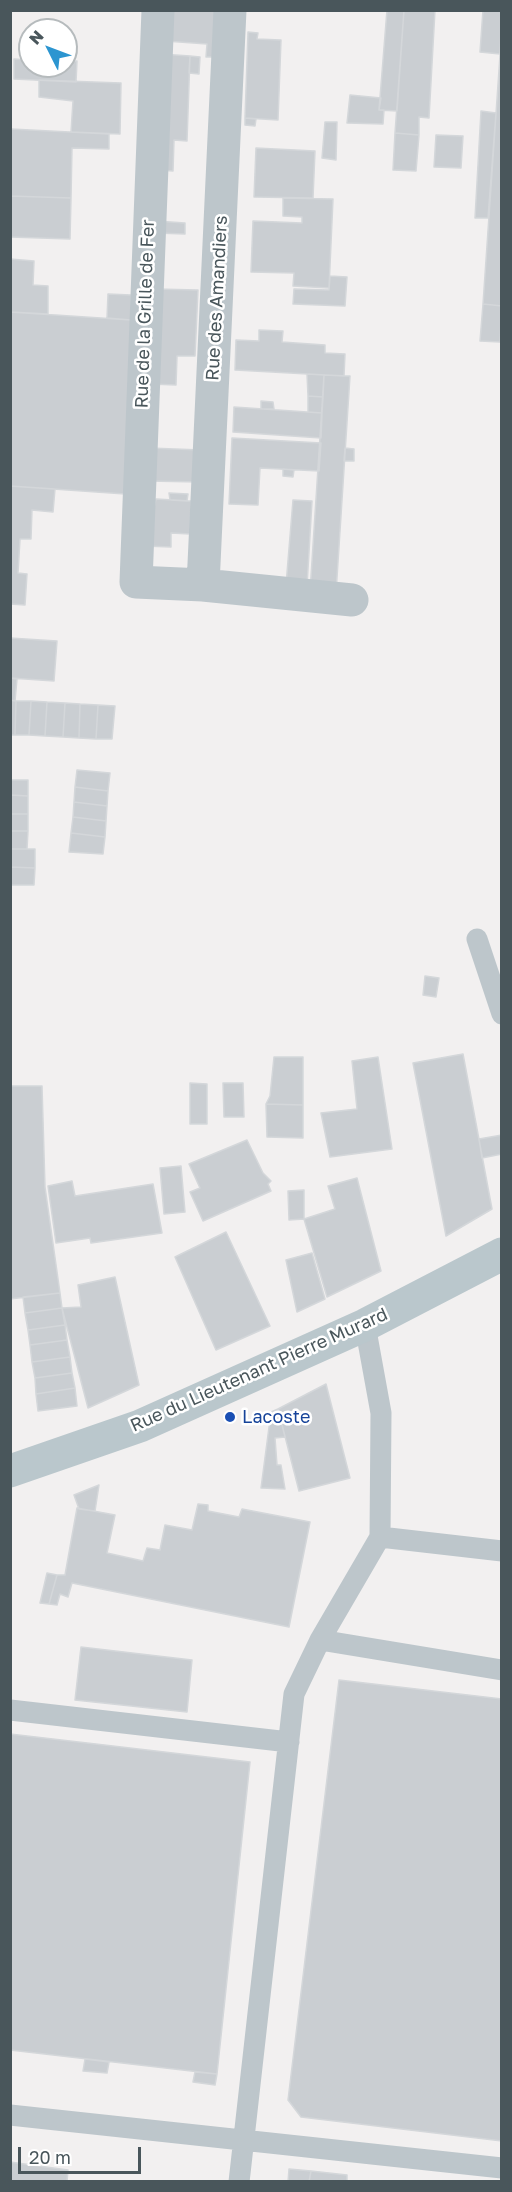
<!DOCTYPE html>
<style>
body{margin:0}
#map{position:relative;width:512px;height:2192px;overflow:hidden;background:#f2f0f0;font-family:"Golos Text",sans-serif}
canvas{display:block}
.frame{position:absolute;inset:0;border:12px solid #49565b;pointer-events:none}
.north{position:absolute;left:18px;top:18px;width:60px;height:60px;box-sizing:border-box;background:#fff;border:2px solid #b6bbbd;border-radius:50%;rotate:312deg;font-size:16px;font-weight:700;line-height:24px;text-align:center;color:#49565b}
.north::after{content:'';display:block;margin:auto;width:21px;height:27px;background:#2c95d0;clip-path:polygon(50% 0,100% 100%,50% 72%,0 100%)}
.scale{position:absolute;left:18px;top:2147px;width:123px;height:27px;box-sizing:border-box;border:3px solid #49565b;border-top:0;padding-left:8px;font-size:18px;line-height:21px;white-space:nowrap;color:#49565b;-webkit-text-stroke:4px #fff;paint-order:stroke}
</style>
<div id="map">
<canvas width="512" height="2192"></canvas>
<div class="frame"></div>
<div class="north">N</div>
<div class="scale">20 m</div>
</div>
<script>
const ctx = document.querySelector('canvas').getContext('2d');
ctx.lineJoin = 'round';
function paint(path, color) { ctx.fillStyle = color; ctx.fill(path, 'evenodd'); }
function trace(path, color, width, dash) { ctx.strokeStyle = color; ctx.lineWidth = width; ctx.lineCap = dash ? 'butt' : 'round'; ctx.setLineDash(dash || []); ctx.stroke(path); }
function write(font, color, halo, rows, align = 'center') {
  ctx.font = font + ' "Golos Text",sans-serif'; ctx.lineWidth = 5; ctx.setLineDash([]); ctx.textBaseline = 'middle'; ctx.strokeStyle = halo; ctx.fillStyle = color; for (const [text, x, y, turn = 0] of rows) {
    ctx.save(); ctx.translate(x, y); ctx.rotate((+turn || 0) * Math.PI / 180); ctx.textAlign = isNaN(turn) ? turn : align; if (halo) ctx.strokeText(text, 0, 0); ctx.fillText(text, 0, 0); ctx.restore();
  }
}
const building = new Path2D(`
 M169,10h50l-2,47h-11l1,-13 -42,-3z
 M387,10h17l-7,101 -18,-1z
 M404,10h31l-6,108 -10,-1v18l-24,-2z
 M483,10h19l-2,44 -20,-2z
 M502,26v280l-19,-2z
 M248,32l10,1 -1,6 24,1 -3,80 -33,-2z
 M161,54l29,2 -3,85 -13,-1 -1,31 -14,-1z
 M190,56l10,1 -1,17 -10,-1z
 M14,59l16,1v6h36v-5h11l-1,21 -62,-3z
 M39,80l82,3 -1,51 -49,-2 2,-31 -34,-4z
 M350,95l31,3 -2,12h5l-1,14 -36,-1z
 M481,111l15,2 -8,105h-13z
 M245,118l11,1 -1,7 -10,-1z
 M325,122h12l-1,38 -14,-2z
 M11,129l98,5v15l-37,-1 -1,50 -61,-2z
 M395,133l24,2 -3,36 -23,-1z
 M436,135l27,1 -2,32 -27,-1z
 M256,148l59,3 -2,47 -59,-1z
 M10,196l61,2 -1,41 -60,-2z
 M283,198l50,1 -4,89 -36,-2 1,-13 -43,-1 2,-51 49,2v-6l-19,-1z
 M157,221l28,2v11l-29,-1z
 M10,259l24,2 -1,24 15,1v28l-38,-2z
 M330,276l17,1 -2,29 -52,-2 1,-15 35,1z
 M155,289l43,1 -3,66h-18l-1,29 -25,-1z
 M108,294l23,1v25l-24,-2z
 M483,304l19,2 -2,36 -20,-1z
 M10,312l121,8 -6,174 -115,-8z
 M259,330l24,1 -1,11 43,3v8l20,1 -1,22 -109,-6 1,-30 23,1z
 M307,374l17,1 -1,22 -15,-1z
 M324,375l26,1 -14,217 -26,-1z
 M308,396l15,1 -1,16 -14,-1z
 M261,401l12,1 1,7h-13z
 M234,407l88,6 -1,25 -88,-6z
 M232,438l89,5 -2,28 -59,-3 -2,37 -29,-1z
 M149,448l52,2 -1,32 -53,-1z
 M345,448l9,1v12h-10z
 M283,469l11,1 -1,7 -10,-1z
 M10,486l45,3 -2,23 -21,-2 -1,29h-11l-2,34 9,1 -2,31 -15,-1z
 M169,493l19,1 -1,7 -17,-1z
 M156,499l35,2 -1,33 -19,-1v14l-26,-1z
 M293,500l19,1 -5,85 -21,-1z
 M10,638l47,3 -3,40 -44,-3z
 M10,678l7,1 -2,22 -5,-1z
 M10,700l6,1 -1,34h-5z
 M16,701h15l-2,34h-14z
 M31,701l16,1 -2,34 -16,-1z
 M47,702l18,1 -2,34 -18,-1z
 M65,703l15,1 -1,34 -16,-1z
 M80,704l18,1 -2,34 -17,-1z
 M98,705l17,1 -3,33h-16z
 M77,770l33,3 -2,18 -33,-4z
 M10,780h18v16l-18,-1z
 M75,787l33,4 -1,15 -33,-4z
 M10,795l18,1v18h-18z
 M74,802l33,4 -1,15 -33,-4z
 M10,814h18v17h-18z
 M73,817l33,4 -1,16 -34,-4z
 M10,831h18l-1,18h-17z
 M71,833l34,4 -2,17 -34,-2z
 M10,849h25v19l-25,-1z
 M10,867l25,1 -1,17h-24z
 M425,976l14,2 -3,19 -13,-2z
 M463,1054l29,155 -46,27 -33,-173z
 M274,1057h29v48l-37,-1 4,-8z
 M378,1057l14,92 -62,8 -9,-44 36,-4 -5,-48z
 M190,1083l17,1v40h-17z
 M223,1083h20l1,34h-20z
 M10,1086h32l3,101 15,106 -50,6z
 M266,1104l37,1v33l-36,-1z
 M502,1135v19l-20,4 -3,-19z
 M247,1140l16,33 8,8 -3,3 3,7 -68,30 -13,-29 10,-4 -11,-24z
 M181,1166l4,46 -21,2 -4,-46z
 M357,1178l24,93 -54,26 -23,-78 31,-10 -7,-23z
 M72,1181l3,15 78,-12 9,49 -71,10 -1,-5 -34,5 -8,-57z
 M304,1190v29l-15,1 -1,-29z
 M226,1232l44,94 -54,24 -41,-93z
 M312,1253l13,46 -28,13 -11,-52z
 M115,1277l24,108 -51,23 -26,-100 19,-1 -3,-22z
 M60,1293l2,15 -37,5 -2,-16z
 M62,1308l3,17 -37,5 -3,-17z
 M65,1325l2,15 -37,5 -2,-15z
 M67,1340l3,17 -38,5 -2,-17z
 M70,1357l2,16 -37,5 -3,-16z
 M72,1373l3,15 -39,6 -1,-16z
 M326,1384l24,94 -51,13 -21,-82z
 M75,1388l2,18 -39,5 -2,-17z
 M278,1409l7,28 -10,1 2,27h4l4,24 -24,-1 10,-76z
 M99,1485l-4,26 -16,-2 -5,-14z
 M198,1504l10,1v6l31,6 3,-8 68,13 -21,105 -217,-44 -4,14 -8,-3 -3,11 -8,-1 8,-29h8l12,-67 38,7 -8,38 36,8 4,-13 13,2 5,-25 27,5z
 M47,1573l10,2 -8,29 -9,-1z
 M81,1647l111,13 -5,52 -112,-12z
 M339,1680l163,19v442l-201,-24 -13,-17z
 M10,1734l240,28 -33,312 -207,-24z
 M85,2059l24,3 -2,11 -24,-2z
 M195,2072l22,2 -2,11 -22,-3z
 M10,2162l58,8 -1,12h-57z
 M289,2169l22,2 -2,11h-21z
 M311,2171l36,4v7h-38z`);
paint(building, '#caced2');
trace(building, '#d4d7da', 1.5);
trace(new Path2D(`
 M477,939l25,75
 M365,1325l16,88 -1,124 122,14
 M320,1640l182,30
 M10,1710l279,32
 M10,2115l492,53
 M239,2182l55,-488 26,-54 60,-103`), '#bdc6cb', 21);
trace(new Path2D(`
 M158,10l-22,572 67,3 27,-575
 M203,585l149,15`), '#bdc6cb', 33);
trace(new Path2D(`
 M10,1471l130,-45 225,-101 137,-71`), '#bac7cc', 33);
for (const [x, y, r, color] of [
 [230,1417,6,"#1a4fb4"]
]) { const dot = new Path2D(); dot.arc(x, y, r, 0, 2 * Math.PI); ctx.fillStyle = color; ctx.fill(dot); trace(dot, '#fff', 2); }
write('18px', '#49565b', '#fff', [
 ["Rue des Amandiers",217,298,-87],
 ["Rue de la Grille de Fer",145,314,-88],
 ["Rue du Lieutenant Pierre Murard",259,1370,-24]
]);
write('18px', '#164399', '#fff', [
 ["Lacoste",242,1417]
], 'left');
</script>
